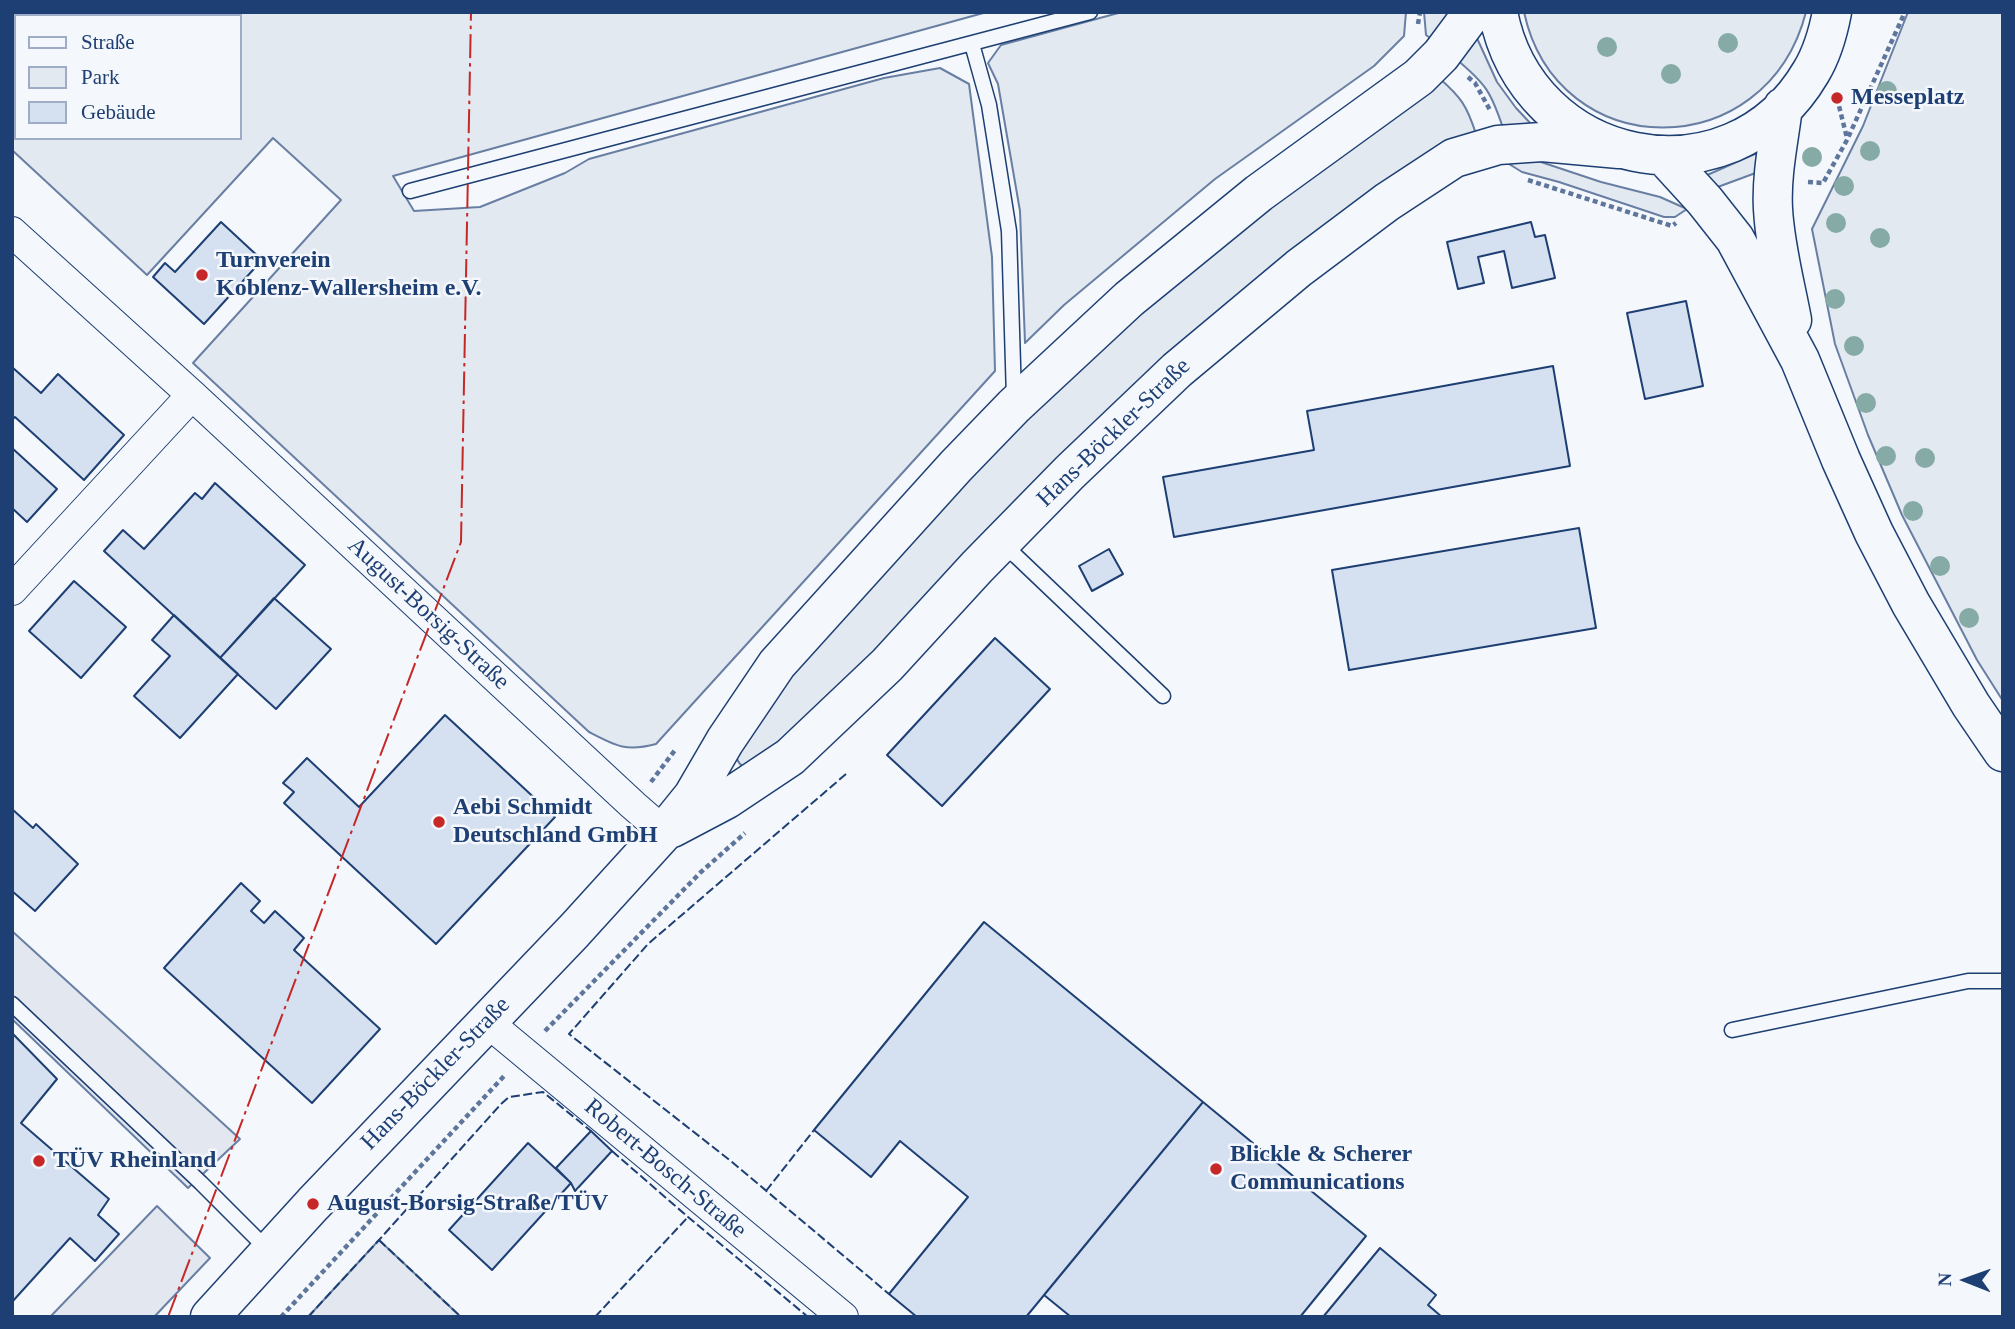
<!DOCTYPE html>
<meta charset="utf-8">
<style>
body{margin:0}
#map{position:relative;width:2015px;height:1329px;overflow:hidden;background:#f4f7fb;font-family:"Times New Roman",serif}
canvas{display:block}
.frame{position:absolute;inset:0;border:14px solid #1d3f73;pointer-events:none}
.legend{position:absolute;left:14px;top:14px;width:228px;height:126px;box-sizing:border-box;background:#f4f7fb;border:2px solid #9eadc5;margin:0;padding:9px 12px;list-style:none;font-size:21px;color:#1d3f73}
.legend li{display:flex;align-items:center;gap:14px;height:35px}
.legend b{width:35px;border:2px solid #9eadc5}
.north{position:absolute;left:1931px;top:1245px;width:70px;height:70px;-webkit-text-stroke:5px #f4f7fb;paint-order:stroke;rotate:271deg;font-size:19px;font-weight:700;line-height:28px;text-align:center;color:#1d3f73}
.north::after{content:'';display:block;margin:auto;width:24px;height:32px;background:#1d3f73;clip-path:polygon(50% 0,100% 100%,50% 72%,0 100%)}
</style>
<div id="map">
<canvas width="2015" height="1329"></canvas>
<div class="frame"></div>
<ul class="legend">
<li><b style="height:9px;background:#f4f7fb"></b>Straße</li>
<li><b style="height:19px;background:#e3e9f0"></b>Park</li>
<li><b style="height:19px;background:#d5e0f0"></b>Gebäude</li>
</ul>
<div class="north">N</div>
</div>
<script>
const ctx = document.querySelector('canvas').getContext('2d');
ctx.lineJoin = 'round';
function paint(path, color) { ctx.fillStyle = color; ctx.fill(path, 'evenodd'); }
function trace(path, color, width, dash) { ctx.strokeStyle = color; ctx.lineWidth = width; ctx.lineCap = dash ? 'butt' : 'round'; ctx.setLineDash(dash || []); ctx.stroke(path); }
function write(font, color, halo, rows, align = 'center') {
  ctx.font = font + ' "Times New Roman",serif'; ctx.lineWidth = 5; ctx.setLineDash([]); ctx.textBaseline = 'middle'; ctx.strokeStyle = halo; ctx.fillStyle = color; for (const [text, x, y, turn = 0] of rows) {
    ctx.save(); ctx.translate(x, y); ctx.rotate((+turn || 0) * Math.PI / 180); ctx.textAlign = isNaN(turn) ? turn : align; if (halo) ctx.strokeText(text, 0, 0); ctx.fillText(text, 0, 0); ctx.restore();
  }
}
const green = new Path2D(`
 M12,12h975l-594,164 21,35 66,-4 85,-34 24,-14 295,-81 56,-10 29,16 23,173 3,114 -339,373c-30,8 -40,2 -67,-12l-396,-369 148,-163 -68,-62 -126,137 -135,-125zM16,16h224v122h-224z
 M1122,12h284l-2,24 -30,30 -159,113 -151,126 -39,38 -5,-132 -22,-127 -10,-21 13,-18z
 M1424,12h24l-6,14 -9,14 -7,-5z
 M1524,12h282c-40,155 -249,153 -282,0z
 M1908,12h95v689l-26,-41 -75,-145 -34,-80 -33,-91 -23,-115 51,-103z
 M1476,36l21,46 19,26 17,18 -30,2c-12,-36 -17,-44 -47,-69z
 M1439,78c22,19 28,28 37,56l-19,7 -659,594 -55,32c-9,-8 -8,-15 -6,-27l173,-202 164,-169 194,-164z
 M1757,153l4,18 -46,17 -10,-12z
 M1508,159l30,2 63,21 59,15 27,12 -12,8h-11l-105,-35 -37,-10 -13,-8z`);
paint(green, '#e3e9f0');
trace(green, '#687fa3', 2);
const parking = new Path2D(`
 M12,931l228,208 -52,49 -176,-169z
 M157,1206l53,52 -56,59h-104z
 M379,1240l82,77h-153z`);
paint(parking, '#e3e8f0');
trace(parking, '#687fa3', 2);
const building = new Path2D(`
 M221,222l41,38 -58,64 -51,-47 12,-14 10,9z
 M1531,222l4,15 10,-2 10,43 -43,10 -8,-37 -26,6 6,26 -26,6 -11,-47z
 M1686,301l17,85 -58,13 -18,-86z
 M1553,366l17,100 -396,71 -11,-60 151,-27 -7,-39z
 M12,367l29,26 17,-19 66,61 -40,45 -69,-63 -3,3z
 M12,448l45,41 -30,33 -15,-14z
 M215,483l90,82 -85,93 -116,-107 19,-21 21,19 51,-56 7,6z
 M1579,528l17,100 -247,42 -17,-100z
 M1109,549l14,25 -31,17 -13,-25z
 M74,581l52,46 -45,51 -52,-47z
 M274,598l57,51 -55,60 -56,-51z
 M174,615l64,59 -58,64 -46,-42 36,-40 -18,-16z
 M995,638l55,51 -108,117 -55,-51z
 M445,715l110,102 -119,127 -152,-141 10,-11 -11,-9 24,-25 52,49z
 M12,809l21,19 3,-4 42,40 -43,47 -23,-20z
 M241,883l19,18 -9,10 13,12 11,-12 29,27 -10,12 86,79 -68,74 -148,-135z
 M984,922l219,180 -177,215h-109l-28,-23 79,-97 -68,-56 -29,36 -57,-47z
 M12,1033l45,46 -36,44 88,76 -11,16 21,19 -24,27 -25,-23 -58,64z
 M1203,1102l163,134 -66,81h-229l-27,-22z
 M591,1131l21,20 -37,40 -4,-8 -15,-15z
 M528,1143l43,40 -79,87 -43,-40z
 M1380,1248l56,47 -8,10 14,12h-119z`);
paint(building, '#d5e0f0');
trace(building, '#1d3f73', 2);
const lane = new Path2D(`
 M972,44l17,61 20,126 5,167
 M410,191l680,-179
 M1001,545l15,11 147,140
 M12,1004l189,179 67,67
 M1732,1030l236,-49h35`);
const street = new Path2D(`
 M12,232l180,163 441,410 31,27
 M12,590l180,-195
 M486,1021l357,296`);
const secondary = new Path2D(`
 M1498,12c29,155 232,198 313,60 11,-18 17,-39 21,-60
 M1783,107c-4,33 -12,68 -10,102 2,37 12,74 19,111
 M1663,155l42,46 30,38 65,121 41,100 33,73 37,71 60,101 32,47
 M672,828l55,-29 63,-42 97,-92 90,-98 93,-95 107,-102 122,-102 88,-66 67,-44 44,-13 44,-3 77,7
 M210,1317l103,-113 261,-273 90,-99 29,-36 32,-55 52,-77 179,-198 58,-60 115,-107 130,-106 160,-116 22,-22 32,-43`);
trace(lane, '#1d3f73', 17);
trace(street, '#1d3f73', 32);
trace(secondary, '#1d3f73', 41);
trace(new Path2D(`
 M1418,24l2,-12
 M1468,77l7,6 15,27
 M1837,98l10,40
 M1528,180l144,46 4,-3
 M1808,182l15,1 24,-43 58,-128
 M651,782l24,-32
 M545,1031l156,-159 44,-39
 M281,1317l223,-241`), '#5e769c', 4.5, [5, 3.5]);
trace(lane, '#f4f7fb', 14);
trace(street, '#f4f7fb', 30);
trace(secondary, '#f4f7fb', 38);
trace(new Path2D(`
 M846,774l-198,170 -79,90 163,128 157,132
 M612,1151l76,66 120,100
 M766,1191l48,-61
 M379,1240l82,77
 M308,1317l71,-77 122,-136 8,-7 34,-5 48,39
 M595,1317l93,-100`), '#1d3f73', 2, [9, 3.5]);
trace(new Path2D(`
 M168,1317l293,-775 10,-530`), '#c62828', 2, [24, 5, 3.5, 5]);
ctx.fillStyle = '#86aba6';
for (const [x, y] of [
 [1728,43],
 [1607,47],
 [1671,74],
 [1887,91],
 [1870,151],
 [1812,157],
 [1844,186],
 [1836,223],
 [1880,238],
 [1835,299],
 [1854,346],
 [1866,403],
 [1886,456],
 [1925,458],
 [1913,511],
 [1940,566],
 [1969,618]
]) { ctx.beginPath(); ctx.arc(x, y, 10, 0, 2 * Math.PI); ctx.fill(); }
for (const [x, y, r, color] of [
 [1837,98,7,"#c62828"],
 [202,275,7,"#c62828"],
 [439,822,7,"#c62828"],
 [39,1161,7,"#c62828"],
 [1216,1169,7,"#c62828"],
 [313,1204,7,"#c62828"]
]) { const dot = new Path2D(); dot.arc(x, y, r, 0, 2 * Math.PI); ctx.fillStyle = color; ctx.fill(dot); trace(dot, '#f4f7fb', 2.5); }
write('bold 24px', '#1d3f73', '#f4f7fb', [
 ["Messeplatz",1851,98],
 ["Turnverein",216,261],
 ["Koblenz-Wallersheim e.V.",216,289],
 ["Aebi Schmidt",453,808],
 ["Deutschland GmbH",453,836],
 ["Blickle & Scherer",1230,1155],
 ["Communications",1230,1183],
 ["TÜV Rheinland",53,1161],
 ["August-Borsig-Straße/TÜV",327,1204]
], 'left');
write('24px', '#1d3f73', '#f4f7fb', [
 ["Hans-Böckler-Straße",1114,433,-44],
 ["August-Borsig-Straße",428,614,43],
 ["Hans-Böckler-Straße",436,1074,-46],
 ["Robert-Bosch-Straße",665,1169,40]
]);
</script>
